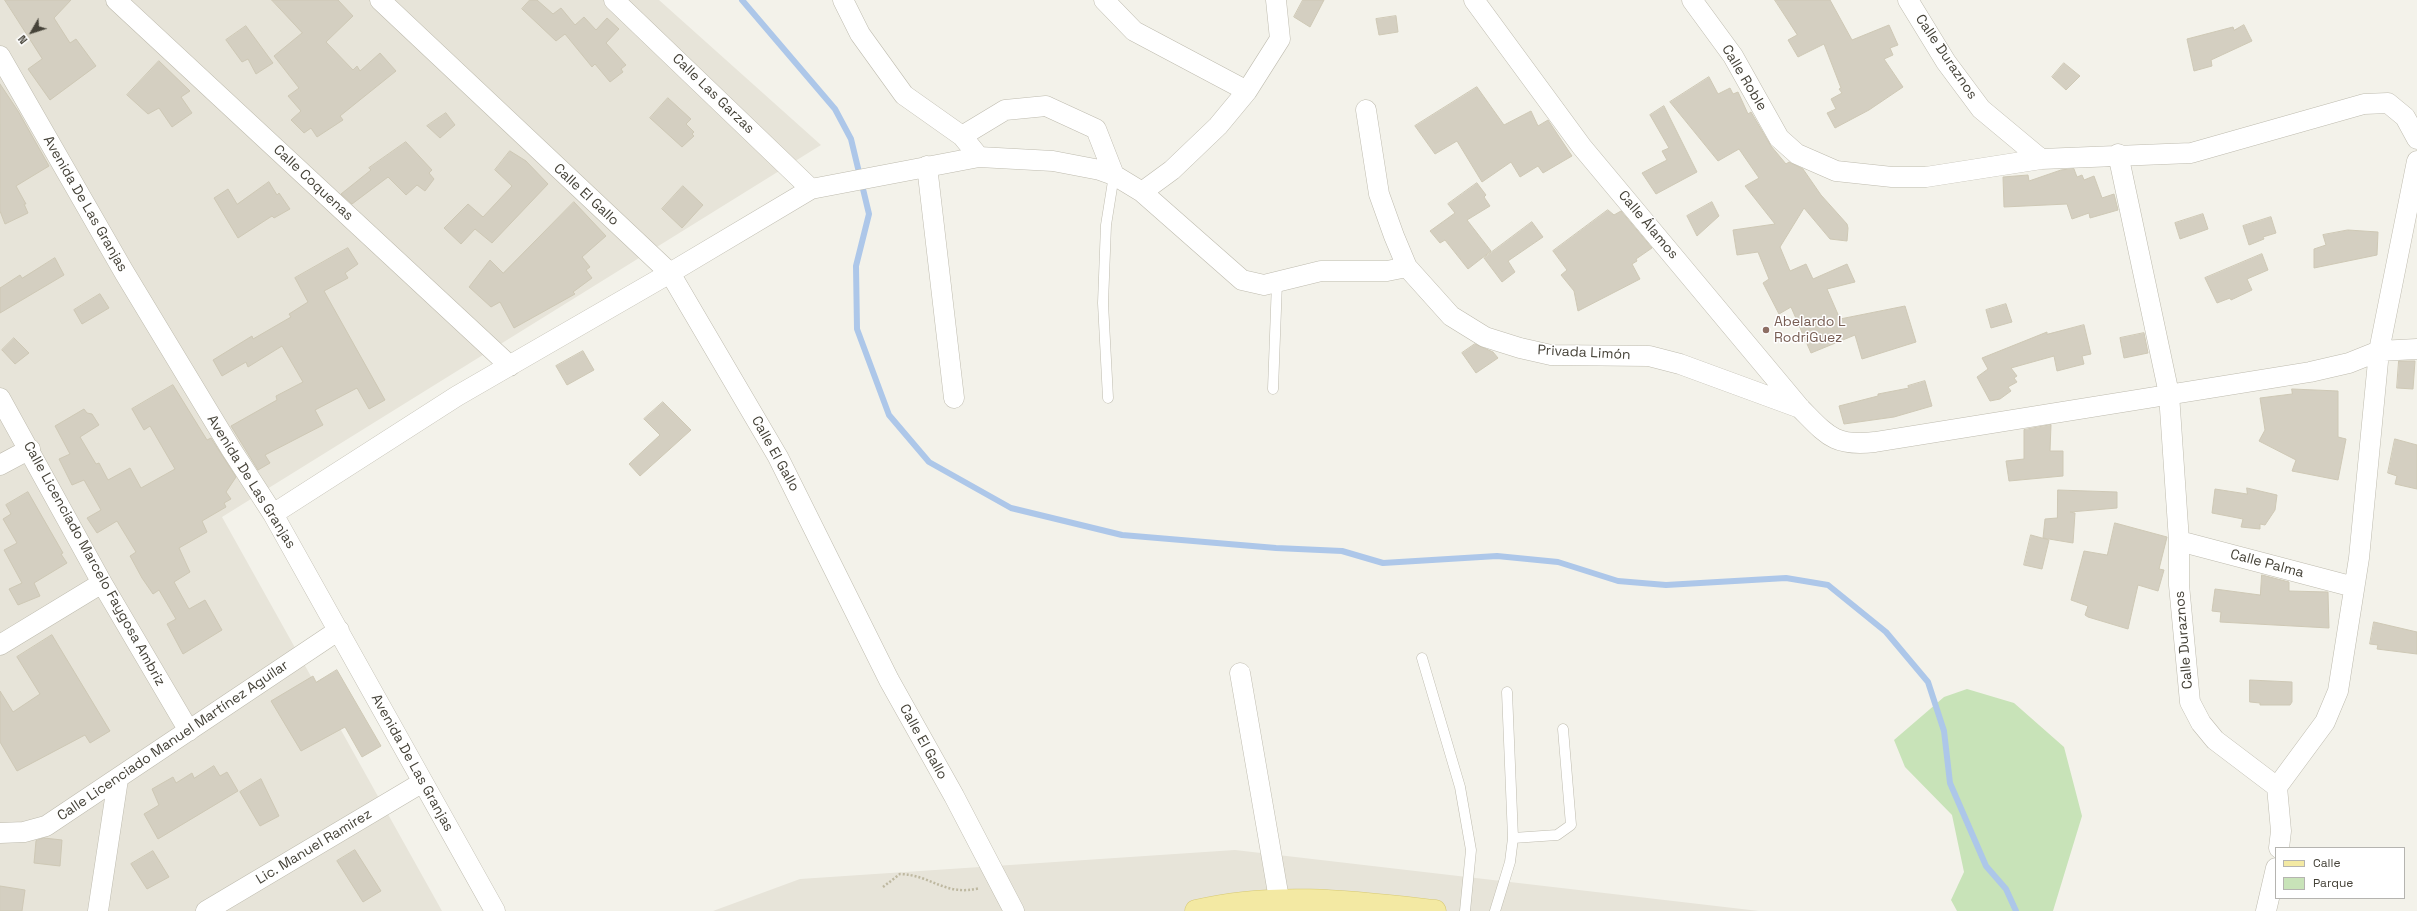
<!DOCTYPE html>
<meta charset="utf-8">
<style>
body{margin:0}
#map{position:relative;width:2417px;height:911px;overflow:hidden;background:#f3f2ea;font-family:"Space Grotesk",sans-serif}
canvas{display:block}
.legend{position:absolute;left:2275px;top:847px;width:130px;height:52px;box-sizing:border-box;background:#fff;border:1px solid #b5b4b0;margin:0;padding:5px 7px;list-style:none;font-size:12px;color:#464339}
.legend li{display:flex;align-items:center;gap:8px;height:20px}
.legend b{width:20px;border:1px solid #b5b4b0}
.north{position:absolute;left:12px;top:12px;width:40px;height:40px;-webkit-text-stroke:3px #fff;paint-order:stroke;rotate:231deg;font-size:11px;font-weight:700;line-height:16px;text-align:center;color:#464339}
.north::after{content:'';display:block;margin:auto;width:14px;height:18px;background:#464339;clip-path:polygon(50% 0,100% 100%,50% 72%,0 100%)}
</style>
<div id="map">
<canvas width="2417" height="911"></canvas>
<ul class="legend">
<li><b style="height:5px;background:#f3e9a3"></b>Calle</li>
<li><b style="height:11px;background:#c8e3b8"></b>Parque</li>
</ul>
<div class="north">N</div>
</div>
<script>
const ctx = document.querySelector('canvas').getContext('2d');
ctx.lineJoin = 'round';
function paint(path, color) { ctx.fillStyle = color; ctx.fill(path, 'evenodd'); }
function trace(path, color, width, dash) { ctx.strokeStyle = color; ctx.lineWidth = width; ctx.lineCap = dash ? 'butt' : 'round'; ctx.setLineDash(dash || []); ctx.stroke(path); }
function write(font, color, halo, rows, align = 'center') {
  ctx.font = font + ' "Space Grotesk",sans-serif'; ctx.lineWidth = 3; ctx.setLineDash([]); ctx.textBaseline = 'middle'; ctx.strokeStyle = halo; ctx.fillStyle = color; for (const [text, x, y, turn = 0] of rows) {
    ctx.save(); ctx.translate(x, y); ctx.rotate((+turn || 0) * Math.PI / 180); ctx.textAlign = isNaN(turn) ? turn : align; if (halo) ctx.strokeText(text, 0, 0); ctx.fillText(text, 0, 0); ctx.restore();
  }
}
paint(new Path2D(`
 M0,0h659l162,145 -599,372 220,394h-442z
 M1235,850l524,61h-1046l87,-32z`), '#e7e4d9');
paint(new Path2D(`
 M1967,689l47,14 50,44 18,69 -29,95h-96l-6,-11 13,-28 -12,-57 -47,-48 -11,-27 50,-43z`), '#c8e3b8');
trace(new Path2D(`
 M742,0l93,109 16,30 18,75 -13,52 1,63 32,86 40,47 82,46 111,27 154,13 66,3 41,12 114,-7 61,6 60,19 48,4 120,-7 42,7 58,47 42,50 16,49 6,52 36,83 20,23 10,22`), '#adc7e9', 6);
const building = new Path2D(`
 M5,0h66l-17,18 16,25 6,-4 20,27 -46,34 -22,-31 14,-10z
 M272,0h66l15,16 -27,26 27,28 4,-4 3,5 20,-18 16,18 -56,45 3,4 -26,17 -6,-9 -7,5 -13,-13 10,-9 -13,-15 11,-8 -25,-32 28,-23z
 M530,0h7l16,14 8,-6 14,17 9,-8 12,13 11,-12 12,11 -13,14 20,22 -5,4 2,3 -13,10 -15,-18 -3,3 -27,-33 -9,7 -34,-32z
 M1303,0h21l-14,27 -16,-10z
 M1775,0h55l22,40 37,-15 9,20 -8,3 3,7 -9,4 19,28 -34,23 -34,18 -8,-15 9,-4 -5,-10 11,-6 -3,-4 2,-1 -17,-44 -26,13 -10,-17 9,-5z
 M1396,16l2,16 -19,3 -3,-16z
 M2244,25l8,16 -41,19 1,6 -18,5 -7,-32 46,-12 1,3z
 M246,26l27,37 -17,11 -8,-15 -6,3 -16,-22z
 M159,61l31,30 -9,6 11,16 -20,14 -13,-19 -11,6 -21,-19z
 M2064,63l16,13 -14,14 -14,-13z
 M1709,77l9,17 12,-6 3,6 5,-2 10,22 3,-2 20,34 15,18 3,-2 14,7 18,26 26,29 1,4 -1,13 -17,-2 -26,-31 -24,39 10,24 16,-7 7,15 34,-15 8,18 -28,7 13,30 65,-13 11,36 -54,17 -7,-24 -44,18 -20,-46 -12,7 -16,-31 6,-4 -11,-27 -21,3 -4,-25 42,-6 -30,-38 14,-8 -20,-29 -21,12 -48,-59z
 M0,84l18,27 31,55 -33,20 10,18h-2l4,9 -23,11 -5,-13z
 M1477,87l27,38 27,-14 7,15 10,-6 24,36 -29,17 -5,-7 -18,11 -9,-15 -29,20 -25,-41 -22,13 -20,-28z
 M668,98l23,21 -5,5 8,8 -2,2 2,2 -12,11 -32,-29z
 M1664,106l33,66 -41,22 -14,-21 25,-13 -5,-9 7,-3 -19,-33z
 M446,113l9,12 -15,13 -13,-12z
 M406,142l26,28 -3,3 5,6 -9,12 -8,-6 -11,10 -18,-18 -36,27 -11,-10 30,-24 -2,-2z
 M510,151l16,10 22,23 -56,59 -17,-14 -14,15 -17,-16 24,-24 15,13 29,-31 -17,-16z
 M2074,169l3,8 5,-2 2,5 10,-4 8,22 12,-4 4,16 -28,8 -1,-5 -17,6 -5,-15 -63,3 -1,-30 25,-2 1,6 32,-11z
 M269,182l8,13 2,-2 11,16 -16,9 -2,-2 -34,22 -24,-40 14,-9 9,15z
 M1477,183l9,12 -2,2 6,9 -23,14 24,31 -23,18 -23,-29 -5,3 -10,-12 25,-18 -7,-9z
 M683,186l20,19 -21,23 -20,-19z
 M574,202l32,34 -24,21 8,10 -4,3 6,8 -19,14 2,2 -61,34 -14,-26 -9,5 -22,-20 21,-27 13,13z
 M1712,202l7,14 -22,20 -10,-20z
 M1608,210l6,5 7,-4 31,37 -16,11 1,2 -5,3 8,15 -62,32 -4,-20 -13,-16 6,-5 -14,-19z
 M2203,214l5,15 -28,10 -5,-16z
 M2271,217l5,16 -13,4 1,2 -15,6 -6,-19z
 M1532,222l11,15 -35,24 7,11 -13,10 -18,-24z
 M2348,230l30,2 -1,23 -63,13v-19l12,-4 -3,-10z
 M348,248l10,16 -13,9 3,5 -24,13 61,109 -16,9 -12,-21 -42,22 8,15 -58,30 5,8 -12,7 -27,-44 46,-26 -1,-4 27,-14 -21,-36 -34,21 -2,-5 -24,14 -9,-16 39,-24 1,3 38,-22 -2,-3 19,-12 -13,-24z
 M2262,254l6,16 -21,9 5,11 -21,10 -1,-2 -13,5 -12,-25z
 M55,258l9,17 -64,38v-25l20,-13 2,3z
 M100,294l9,14 -27,16 -8,-14z
 M2006,304l6,18 -21,6 -5,-18z
 M2084,325l7,29 -9,2 2,8 -27,7 -3,-15 -43,12 6,8 -3,2 3,4 -9,5 3,4 -11,8 -10,2 -13,-24 11,-8 -6,-11 65,-26v2z
 M2144,333l4,20 -24,5 -4,-20z
 M14,338l15,15 -14,11 -13,-14z
 M1475,344l18,8 5,6 -22,15 -14,-20z
 M583,351l11,19 -27,15 -11,-19z
 M2399,361h16l-2,28 -16,-1z
 M1925,381l7,25 -38,11 -50,7 -5,-18 39,-10v-2l31,-6 -1,-2z
 M173,385l34,55 4,-2 25,39 -10,15 5,7 -7,4 2,4 -24,14 5,11 -28,16 11,24 -16,10 15,27 16,-9 17,30 -39,24 -16,-30 9,-5 -17,-29 -6,4 -11,-16 -12,-22 6,-4 -19,-31 -20,12 -10,-15 14,-8 -17,-30 -12,5 -13,-26 11,-5 -15,-28 29,-17 3,4 5,1 7,11 -19,12 16,27 3,-1 9,17 22,-12 11,20 34,-19 -25,-43 -6,4 -12,-21z
 M2292,389l46,2v46l8,2 -8,41 -46,-9 4,-11 -37,-19 6,-11 -5,-32 32,-4z
 M663,402l28,28 -51,46 -11,-12 31,-29 -16,-16z
 M2051,425l-1,26h13v25l-54,5 -3,-20 18,-2v-29z
 M2395,439l22,6v44l-22,-5 2,-8 -9,-3z
 M2247,488l30,7 -2,15 -10,15 -5,-1v5l-19,-2 2,-8 -31,-6 3,-24 32,5z
 M2058,490l59,2v16l-47,4 5,1 -2,30 -30,-5 2,-19 12,-1z
 M28,492l35,61 -2,1 6,9 -33,20 6,13 -22,9 -9,-16 13,-6 -18,-33 13,-7 -14,-24 8,-5 -5,-9z
 M2115,523l52,14 -8,32 5,1 -6,21 -20,-6 -10,44 -40,-12 -3,-2 3,-9 -17,-6 13,-49 23,4z
 M2031,535l18,5 -7,29 -18,-4z
 M2262,575l27,7v9l39,1 1,36 -109,-6 1,-10 -9,-1 3,-22 45,6z
 M2374,622l43,10v22l-40,-5 1,-4 -8,-1z
 M52,635l58,96 -20,12 -5,-8 -68,36 -17,-29v-51l13,21 27,-18 -23,-37z
 M337,670l44,76 -19,11 -17,-30 -44,24 -30,-50 42,-25 3,6z
 M2250,680l42,2v20l-2,3h-30v-2l-10,-1z
 M214,766l6,10 7,-4 11,19 -80,48 -14,-25 15,-9 -7,-16 21,-12 3,6 16,-10 2,5z
 M261,779l18,37 -19,10 -20,-34z
 M44,838l18,2 -2,26 -26,-3 2,-22z
 M355,850l26,41 -18,11 -26,-41z
 M153,851l16,26 -22,12 -16,-25z
 M0,886l25,4 -3,21h-22z`);
paint(building, '#d4cfc1');
trace(building, '#cec8b5', 1);
const lane = new Path2D(`
 M1273,389l4,-107
 M1108,398l-5,-95 3,-78 8,-50
 M1422,658l38,129 11,63 -6,61
 M1513,838l44,-3 14,-10 -8,-96
 M1495,911l15,-49 3,-24 -6,-146`);
const street = new Path2D(`
 M116,0l394,366
 M380,0l290,273 108,184 111,223 65,116 60,115
 M614,0l197,189
 M843,0l17,34 44,61 58,41 17,21
 M1104,0l30,31 113,60
 M1474,0l108,147 218,261c27,27 34,39 75,34l435,-70 39,-9 30,-12 38,-2
 M1692,0l41,56 46,82 18,16 39,17 56,6h34l115,-18 150,-6 173,-49 24,-1 17,14 12,22
 M1908,0l38,62 35,47 60,50
 M0,56l124,216 107,177 42,65 222,397
 M1366,110l13,84 15,42 13,31 44,49 34,21 35,11 31,7 98,1 31,8 120,44
 M962,136l43,-26 41,-4 50,23 18,46
 M2118,154l51,240 10,147v44l11,117 11,21 14,17 62,47 4,44 -2,17
 M927,166l27,232
 M1142,192l30,-22 46,-44 29,-35 33,-52 -4,-39
 M0,398l102,185 87,148
 M0,465l30,-16
 M273,514l184,-118 213,-123 141,-84 168,-32 74,4 47,9 14,5 28,17 100,88 22,5 57,-14h66l20,-4
 M2179,541l175,46
 M0,645l102,-62
 M1240,673l39,226
 M2277,787l48,-65 13,-31 21,-133 20,-207 38,-190
 M0,833l24,-1 22,-6 293,-196
 M98,911l20,-132
 M206,911l217,-129
 M2266,911l10,-43`);
const primary = new Path2D(`
 M1196,911c80,-19 158,-9 239,0`);
trace(lane, '#bebbae', 11);
trace(street, '#bebbae', 21);
trace(primary, '#d7c974', 23);
trace(new Path2D(`
 M883,887l17,-13c32,1 45,23 80,14`), '#beb8a0', 2.5, [2, 2]);
trace(lane, '#fff', 10);
trace(street, '#fff', 20);
trace(primary, '#f3e9a3', 22);
for (const [x, y, r, color] of [
 [1766,330,4,"#8d6e63"]
]) { const dot = new Path2D(); dot.arc(x, y, r, 0, 2 * Math.PI); ctx.fillStyle = color; ctx.fill(dot); trace(dot, '#fff', 1.5); }
write('14px', '#464339', '#fff', [
 ["Calle Duraznos",1946,57,56],
 ["Calle Roble",1744,78,59],
 ["Calle Las Garzas",713,94,44],
 ["Calle Coquenas",313,183,43],
 ["Calle El Gallo",586,195,43],
 ["Avenida De Las Granjas",85,204,60],
 ["Calle Álamos",1648,225,50],
 ["Privada Limón",1584,353,3],
 ["Calle El Gallo",775,454,61],
 ["Avenida De Las Granjas",251,482,58],
 ["Calle Licenciado Marcelo Faygosa Ambriz",94,564,61],
 ["Calle Palma",2267,564,15],
 ["Calle Duraznos",2184,640,-95],
 ["Calle Licenciado Manuel Martínez Aguilar",173,741,-34],
 ["Calle El Gallo",923,742,61],
 ["Avenida De Las Granjas",412,763,61],
 ["Lic. Manuel Ramirez",314,847,-31]
]);
write('14px', '#785e54', '#fff', [
 ["Abelardo L",1774,322],
 ["RodriGuez",1774,338]
], 'left');
</script>
